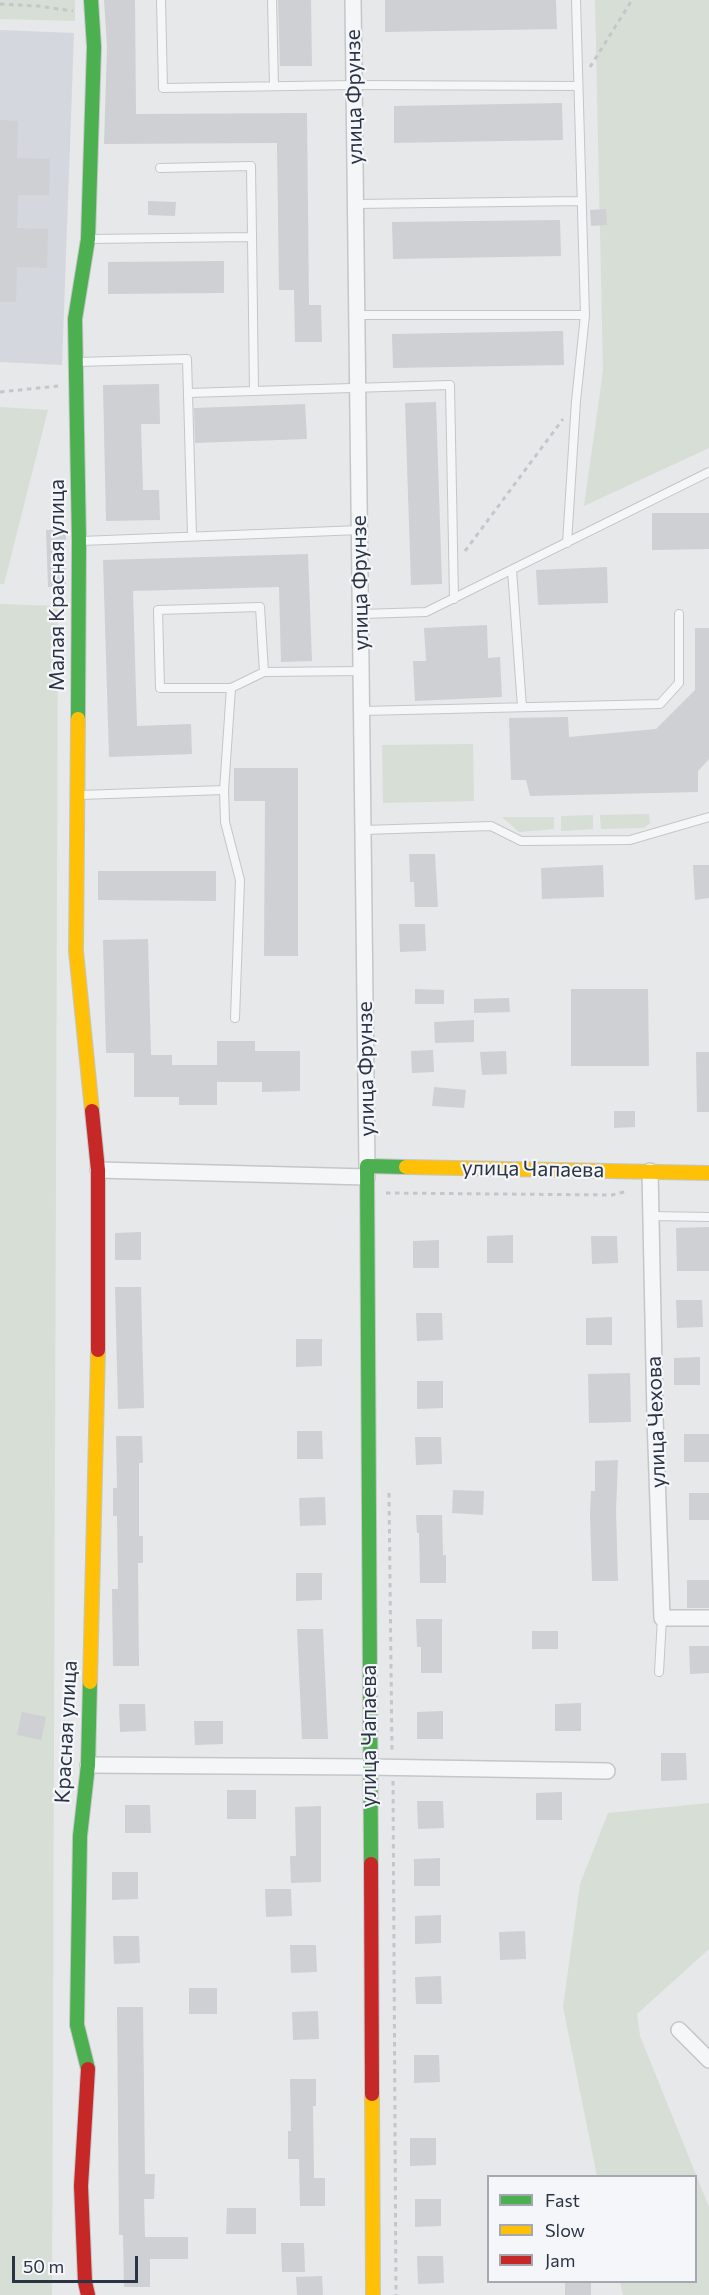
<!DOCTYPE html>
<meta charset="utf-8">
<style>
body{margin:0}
#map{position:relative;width:709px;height:2295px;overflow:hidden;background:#e6e8ea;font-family:Commissioner,sans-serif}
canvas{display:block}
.legend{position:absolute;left:487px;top:2175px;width:210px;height:108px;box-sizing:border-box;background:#f4f6f9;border:2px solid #a4a8b1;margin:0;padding:8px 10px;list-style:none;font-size:18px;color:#2b3445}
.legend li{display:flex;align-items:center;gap:12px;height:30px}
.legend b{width:30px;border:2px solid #a4a8b1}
.scale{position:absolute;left:12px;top:2256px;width:126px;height:27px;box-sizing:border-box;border:3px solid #2b3445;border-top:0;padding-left:8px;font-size:18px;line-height:21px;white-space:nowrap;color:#2b3445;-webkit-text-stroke:4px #f4f6f9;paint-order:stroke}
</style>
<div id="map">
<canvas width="709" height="2295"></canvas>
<ul class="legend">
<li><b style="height:8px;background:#4caf50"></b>Fast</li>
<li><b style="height:8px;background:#ffc107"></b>Slow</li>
<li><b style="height:8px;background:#c62828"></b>Jam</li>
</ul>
<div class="scale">50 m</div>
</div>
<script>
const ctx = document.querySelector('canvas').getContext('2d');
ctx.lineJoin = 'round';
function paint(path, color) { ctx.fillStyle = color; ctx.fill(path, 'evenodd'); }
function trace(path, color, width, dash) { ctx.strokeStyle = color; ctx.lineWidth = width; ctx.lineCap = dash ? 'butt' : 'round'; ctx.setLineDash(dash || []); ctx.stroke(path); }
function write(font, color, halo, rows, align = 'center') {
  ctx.font = font + ' Commissioner,sans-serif'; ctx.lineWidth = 4.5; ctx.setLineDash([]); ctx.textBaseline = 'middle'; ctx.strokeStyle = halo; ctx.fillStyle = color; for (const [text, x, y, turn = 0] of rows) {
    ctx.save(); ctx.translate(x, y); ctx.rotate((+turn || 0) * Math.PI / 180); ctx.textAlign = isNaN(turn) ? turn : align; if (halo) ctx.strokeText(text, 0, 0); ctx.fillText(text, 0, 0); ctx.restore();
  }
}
paint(new Path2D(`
 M0,30l74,3 -12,332 -62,-3z`), '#d4d7dd');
paint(new Path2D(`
 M0,0h75v21l-75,-2z
 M595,0h114v448l-125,58 19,-135z
 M0,407l48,3 -44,174h-4z
 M0,604l58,2 -6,1689h-52z
 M473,744l1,57 -91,2 -1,-58z
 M649,814l1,9 -6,5 -43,1 -1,-14z
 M593,815v14l-32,2v-15z
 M502,817h52v12l-35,3z
 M709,1803v146l-72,65 3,22 69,171v88h-86l-3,-13h76v-106h-99l-34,-169 17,-123 28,-71z`), '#d6ded6');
paint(new Path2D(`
 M104,0h31l1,114 171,-1 2,192h12l1,37h-27l-1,-52h-15l-2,-147 -173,1 3,-97z
 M278,0h33l1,66h-32z
 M385,0h171l1,29 -172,3z
 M562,103l1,37 -169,3v-37z
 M0,120l18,1 -1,37 33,1 -1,36h-31l-1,33 31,1 -1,39 -30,-1 -1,35h-16z
 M148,201l28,1 -1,14 -27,-1z
 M606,209l1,16 -16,1 -1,-16z
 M560,220l1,36 -168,3 -1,-37z
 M224,261v32l-116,1v-32z
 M563,331l1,34 -171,3 -1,-34z
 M159,384l1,40h-19l2,66h16l1,30 -54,1 -3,-136z
 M436,402l6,182 -31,1 -6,-182z
 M305,404l2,35 -112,4 -1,-35z
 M652,513h57v36l-57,1z
 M66,529v58h-18l-2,-57z
 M308,554l4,107 -31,1 -2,-75 -146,4 4,135 54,-2 1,30 -83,3 -6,-197z
 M607,567l1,36 -70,2 -2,-35z
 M487,625l1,33 12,-1 2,40 -87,4 -2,-40h13l-2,-33z
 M695,628h14v131l-11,12v21l-168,4 -4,-16h-15l-2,-62 59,-1 1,20 87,-8 39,-39z
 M234,768h64v188h-34l1,-155h-31z
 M409,854h26l3,53h-23l-1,-25h-4z
 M603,865l1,32 -62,2 -1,-31z
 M693,865h16v33l-14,2z
 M98,871h118v30l-118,-1z
 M399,924h26l1,27 -26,1z
 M148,939l3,116h21v10h45v-24h38v10h45v40l-38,1v-10h-45v23h-38v-8h-45v-44h-28l-3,-113z
 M415,989l29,1v14h-29z
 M571,989h77l1,77h-78z
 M509,998l1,14 -36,1v-14z
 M474,1020v22l-39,1 -1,-21z
 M433,1050l1,22 -22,1 -1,-22z
 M506,1051l1,23 -25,1 -2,-23z
 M696,1052h13v60h-12z
 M434,1087l32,3 -2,18 -32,-2z
 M614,1111h21v16l-21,1z
 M709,1227v44h-32l-1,-43z
 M141,1232v28h-26v-27z
 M513,1235v28h-26v-27z
 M591,1236h26l1,27 -26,1z
 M439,1240v28h-26v-27z
 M115,1287h26l3,121 -26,1z
 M676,1300h26l1,27 -26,1z
 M416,1313h26l1,27 -26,1z
 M612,1317v28h-26v-27z
 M296,1339h26v27l-26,1z
 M700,1357v28h-26v-27z
 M630,1373l1,49 -42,1 -1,-49z
 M417,1381h26v27l-26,1z
 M297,1431h25l1,28h-26z
 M684,1434h25v28h-25z
 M116,1436h26l1,27h-4v73h4v27h-5l1,103h-26l-1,-77h6l-1,-73h-4v-28h4z
 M415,1437h26l1,27 -26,1z
 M618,1460l-2,51 2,70h-26l-2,-67 1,-23h4v-30z
 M453,1490l31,1 -1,24 -31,-2z
 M689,1493h20v27h-20z
 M325,1497l1,28 -26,1 -1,-28z
 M416,1515h26l1,40h3v28h-26l-1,-50h-2z
 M296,1573h26v27l-26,1z
 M687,1580h22v28h-22z
 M416,1619h26v54h-21v-26h-4z
 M297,1629h26l5,110h-26z
 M532,1631h26v18h-26z
 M689,1646h20v27l-19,1z
 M581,1703v28h-26v-27z
 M119,1704h26l1,27 -26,1z
 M443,1711v28h-26v-27z
 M22,1712l24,5 -5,23 -24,-5z
 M194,1721h29v23l-28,1z
 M661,1753h25l1,27 -26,1z
 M227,1790h29v29h-29z
 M562,1792v28h-26v-27z
 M417,1801h26l1,27 -26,1z
 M125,1805h25l1,28h-26z
 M321,1806v76l-30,1 -1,-27h6l-1,-49z
 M440,1858v28h-26v-27z
 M112,1872h26v27l-26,1z
 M265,1889h26l1,27 -26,1z
 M441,1915v28l-26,1v-28z
 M525,1931l1,28 -26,1 -1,-28z
 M113,1936h26l1,27 -26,1z
 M290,1945h26l1,27 -26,1z
 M441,1976l1,28h-26l-1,-27z
 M189,1988h28v26h-28z
 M117,2007h26l2,167h10l-1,25h-10l1,38h43v22h-38v28h-26l-1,-52h-4z
 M318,2011l1,28 -26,1 -1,-28z
 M414,2055h25l1,27 -26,1z
 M290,2079h26v27h-3l1,72h11v28h-25l-1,-47h-11v-28h3z
 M410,2138h26v27l-26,1z
 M415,2199h26v27l-26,1z
 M227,2208h29v26h-30z
 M281,2243h23l1,29h-23z
 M417,2256h26l1,27 -26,1z
 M322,2276l1,19h-26l-1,-18z
 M565,2282h26v13h-26z`), '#ced0d3');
const lane = new Path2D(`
 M161,0l2,88 191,-3 224,1
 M272,0l2,86
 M160,168l91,-2 1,71
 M356,204l225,-3
 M90,239l162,-2 2,154
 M357,315h228
 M77,362l110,-3 5,177
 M188,393l262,-8 4,214
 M81,541l279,-11
 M567,543l9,-142 9,-86 -9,-315
 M512,570l10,137
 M361,614l65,-2 283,-140
 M264,672l97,-1
 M362,711l298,-7 19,-21v-69
 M224,790l1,32 15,58 -5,138
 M80,795l144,-5 7,-102h-71l-2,-78 102,-3 4,65 -33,16
 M363,830l128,-4 30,15 109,-1 79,-23
 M651,1216l58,1
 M659,1672l3,-54`);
const street = new Path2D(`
 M353,0l14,1166
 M98,1170l269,7
 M650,1171l5,246 7,201h47
 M88,1765l281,2 238,4
 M679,2030l30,30`);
const fast = new Path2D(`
 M78,719l1,-178 -4,-222 13,-80 6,-192 -3,-47
 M371,1864l-4,-698 39,1
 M88,2069l-11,-44 3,-189 8,-71 2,-83`);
const slow = new Path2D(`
 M78,719l-2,232 16,160
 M406,1167l303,6
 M90,1682l8,-332
 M372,2094l1,201`);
const jam = new Path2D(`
 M92,1111l6,59v180
 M371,1864l1,230
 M88,2069l-7,117 4,96 3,13`);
trace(lane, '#c4c6c8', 10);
trace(street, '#c4c6c8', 18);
trace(fast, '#c4c6c8', 16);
trace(slow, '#c4c6c8', 16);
trace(jam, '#c4c6c8', 16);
trace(new Path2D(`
 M0,4l38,2 35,5
 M590,67l42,-67
 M0,392l58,-6
 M465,551l98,-132
 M386,1193l226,2 16,-4
 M389,1493l3,260
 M393,1781l3,514`), '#c5c6ca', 3, [4.5, 4.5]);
trace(lane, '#f5f6f7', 8);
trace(street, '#f5f6f7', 15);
trace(fast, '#4caf50', 14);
trace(slow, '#ffc107', 14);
trace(jam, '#c62828', 14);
write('21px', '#2b3445', '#f4f6f9', [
 ["улица Фрунзе",354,97,-91],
 ["улица Фрунзе",360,583,-91],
 ["Малая Красная улица",57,585,-90],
 ["улица Фрунзе",366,1069,-91],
 ["улица Чапаева",533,1169,1],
 ["улица Чехова",656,1422,-92],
 ["Красная улица",66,1732,-87],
 ["улица Чапаева",369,1736,-90]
]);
</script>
